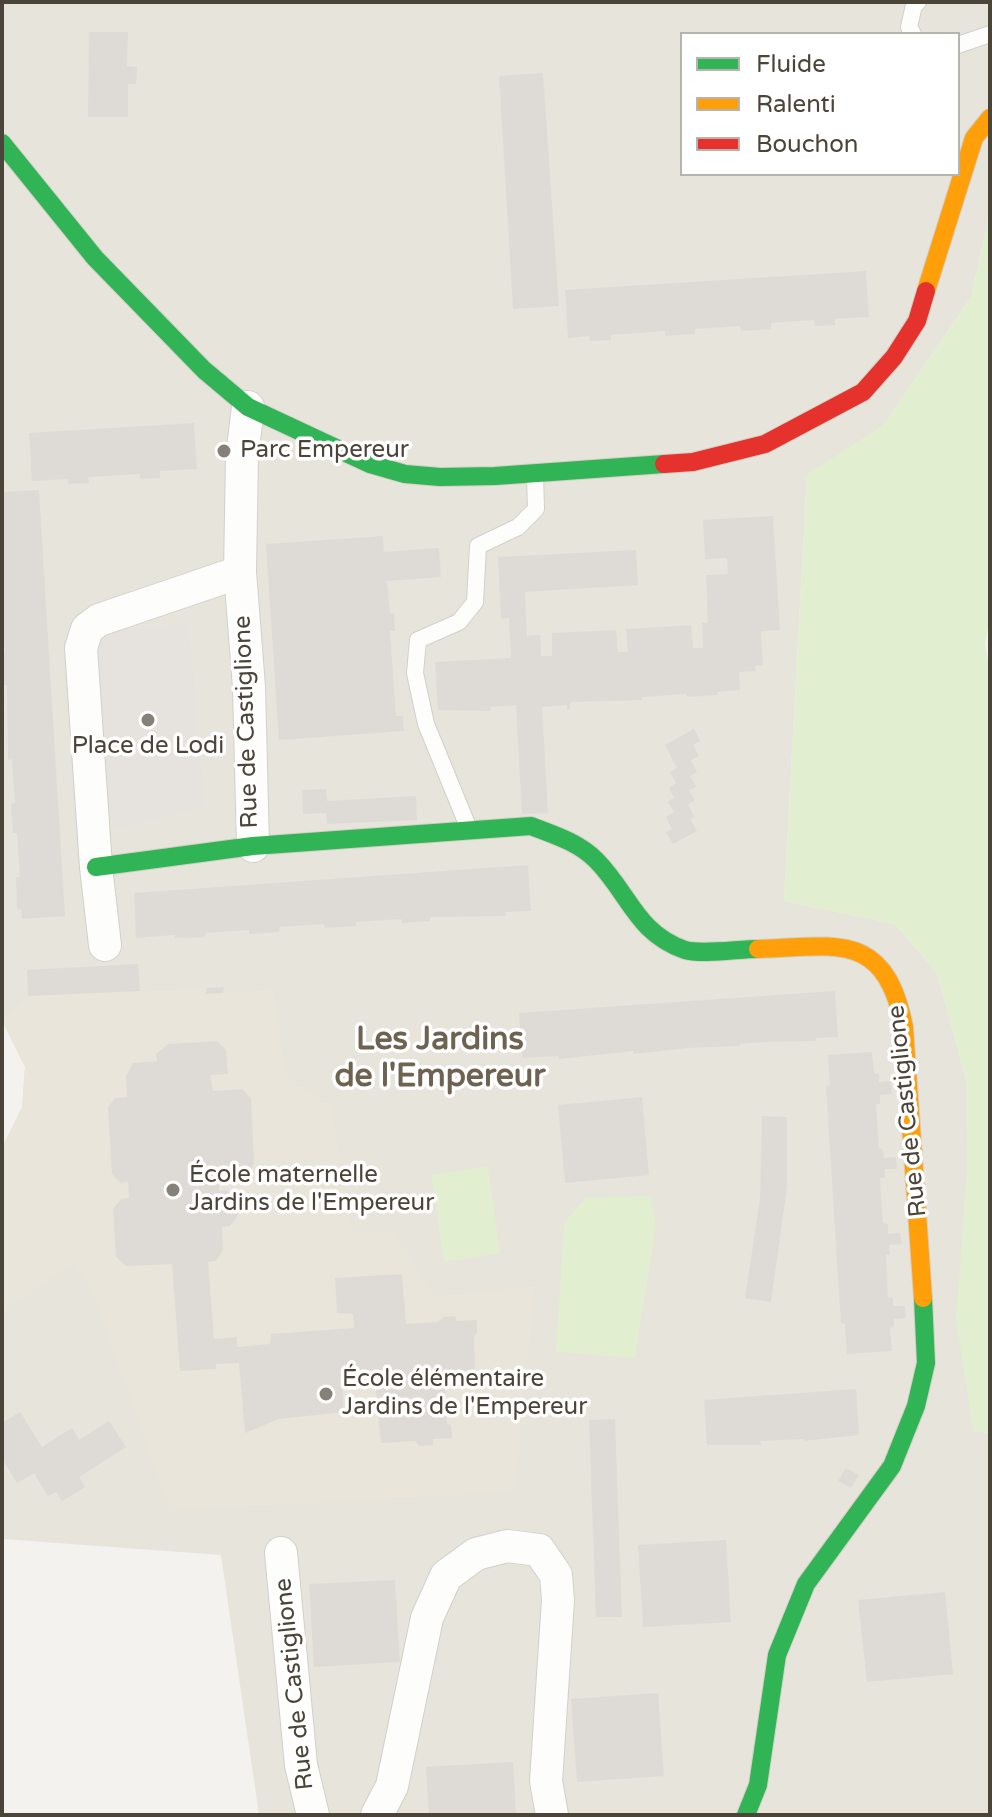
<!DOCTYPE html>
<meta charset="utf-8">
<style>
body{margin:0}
#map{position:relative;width:992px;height:1817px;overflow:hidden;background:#f4f2ee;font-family:"Varela Round",sans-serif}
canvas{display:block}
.frame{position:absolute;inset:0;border:4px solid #4b4439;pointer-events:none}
.legend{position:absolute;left:680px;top:32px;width:280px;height:144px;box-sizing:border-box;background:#fff;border:2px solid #b7b4b0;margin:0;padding:10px 14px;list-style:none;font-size:24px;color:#4b4439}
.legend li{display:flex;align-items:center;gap:16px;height:40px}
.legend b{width:40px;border:2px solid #b7b4b0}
</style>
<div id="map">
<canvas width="992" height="1817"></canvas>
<div class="frame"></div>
<ul class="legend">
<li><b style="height:10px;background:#30b455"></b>Fluide</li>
<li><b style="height:10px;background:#ff9f0a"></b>Ralenti</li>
<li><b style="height:10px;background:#e5322d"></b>Bouchon</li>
</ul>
</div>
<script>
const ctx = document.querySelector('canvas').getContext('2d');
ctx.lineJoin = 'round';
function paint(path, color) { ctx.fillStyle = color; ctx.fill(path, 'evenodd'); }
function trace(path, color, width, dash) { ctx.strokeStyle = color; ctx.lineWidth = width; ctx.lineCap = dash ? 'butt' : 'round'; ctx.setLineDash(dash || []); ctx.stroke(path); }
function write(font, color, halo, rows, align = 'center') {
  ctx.font = font + ' "Varela Round",sans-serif'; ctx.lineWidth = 7; ctx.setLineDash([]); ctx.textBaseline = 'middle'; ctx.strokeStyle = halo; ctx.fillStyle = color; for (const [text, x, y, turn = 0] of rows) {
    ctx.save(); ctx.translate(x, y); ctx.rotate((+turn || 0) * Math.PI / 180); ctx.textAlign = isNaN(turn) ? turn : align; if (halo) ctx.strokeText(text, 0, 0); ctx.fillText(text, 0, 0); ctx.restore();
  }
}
paint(new Path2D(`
 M2,2h988v210l-19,85 -88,129 -76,49 -23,426 111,23 42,49 29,106 7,352 17,2v382h-731l-38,-260 -219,-16v-391l20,-41 3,-40 -23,-46zM682,34h276v140h-276z`), '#e7e4dc');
paint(new Path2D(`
 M206,988l1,6 66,-5 13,87 45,30 21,126 42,-1 40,65 101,-10 -20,206 -345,19 -78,-219 -19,-28 -71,49v-165l20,-41 3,-40 -23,-47 26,-24z`), '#eae5da');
paint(new Path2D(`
 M990,212v404l-5,28 5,30v759l-17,-2 -17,-111 11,-154 -1,-87 -29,-106 -42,-49 -111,-23 23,-427 76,-48 88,-129z
 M488,1166l12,87 -56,9 -13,-87z
 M650,1196l6,28 -21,134 -79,-6 8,-130 22,-24z`), '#e1eecf');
paint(new Path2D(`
 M189,624l16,182 -92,24 -12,-44 -7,-132 3,-23z`), '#e6e3df');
paint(new Path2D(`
 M89,32h39l-1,34 10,1 -1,17h-8v33h-40z
 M543,73l16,233 -46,3 -14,-233z
 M866,271l3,46 -34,2v6l-20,1 -1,-6 -43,3v6l-30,2 -1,-5 -45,3v5l-30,2v-5l-54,4v5l-21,1 -1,-5 -21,2 -3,-48z
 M194,423l3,46 -37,2v7l-20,1v-5l-52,3 1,6 -21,1v-5l-36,2 -3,-48z
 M39,490l26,426 -43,3 -1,-10h-4l-1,-32h4l-3,-44h-4l-2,-29 4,-1 -3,-44 -4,1 -1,-75h-4l-1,-22v-9l3,-1 -3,-43v-118z
 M773,516l7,114 -19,1 2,34 -8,1 1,5 -17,1 1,18 -23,2v3l-30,2v-3l-45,3v3l-72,2v7h-3v-4l-25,2 6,106 -26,1 -6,-109 -26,2 1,4 -53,-1 -3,-48 76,-4 -2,-40 -8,1 -3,-62 138,-7 2,35 -113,7 2,44 13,-1 1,21h11v-23l64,-3 2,22h10l-2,-23 65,-4 2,23h10l-1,-25h6l-2,-48 22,-1 -1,-16 -22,1 -2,-39z
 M383,536l1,16 55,-4 2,29 -54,4 3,32h4l1,18h-5l6,85h7l1,15 -125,9 -13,-196z
 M694,729l6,12 -7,4 6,11 -8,4 6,12 -7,4 6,11 -7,3 6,11 -7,3 6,13 -4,2 7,12 -24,13 -7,-12 6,-3 -6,-12 8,-5 -6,-10 6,-4 -5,-10 7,-5 -6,-11 7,-4 -12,-23z
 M326,789l1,12 89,-5 1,24 -90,4 -1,-11 -23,1 -1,-24z
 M528,865l3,46 -26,1 1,4 -76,1v4l-28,2 -1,-4 -45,3v4l-31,2 -1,-4 -44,3 -1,5 -30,2v-4l-44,3v4l-30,1v-3l-39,3 -2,-45z
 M138,964l2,27 -112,5 -1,-26z
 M224,987l-1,6 -17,1v-6z
 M835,991l3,46 -22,1v3l-52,1 -24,2v2l-53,2 -54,6v-3l-74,8v-3l-37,2 -3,-45z
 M217,1041l9,9 2,24 -18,1 3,16 29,-2 9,9 3,66 -7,9 -28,2v16l7,-1 10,9 1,18 -7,9 -8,1 1,23 -7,11 -8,1 6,77 23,-2v10l33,-3 1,-10 83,-6 -1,-14 -16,-1 -2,-35 67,-4 4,50 32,-2 5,-5 12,-1 2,5 20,-1v13l-3,3 1,34 -31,2 3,50 4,4 1,12 -19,1v6l-14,1 -4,-5 -34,2 -6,-65 -33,2 2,32 -65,7 -34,14 -6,-70 -23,1v5l-36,2 -8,-107 -46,2 -10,-9 -3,-48 8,-10 8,-1 -1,-16 -7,1 -9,-9 -4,-67 7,-9 12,-1 -1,-21 7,-13 24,-2 -1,-7 12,-10z
 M872,1052l2,21 5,1v8l12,-1 1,13 -12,1v9h-4l3,44 4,1 1,9 12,-1 1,12h-12v9h-5l3,45 5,1v10l12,-1 2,11 -13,1 1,10h-4l2,42 5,1v8h12l1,12 -12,1v8l-4,1 2,23 -45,3 -2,-30 -4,-1 -3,-45 -12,-192 4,-1 -2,-30z
 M642,1097l7,78 -84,8 -7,-78z
 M762,1116l25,1v70l-16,115 -26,-4 15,-99z
 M856,1389l3,46 -55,6v-2l-44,2 1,4h-54l-3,-45z
 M20,1412l22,35 30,-19 7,12 30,-19 17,26 -47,30 6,10 -23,14 -6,-9 -8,4 -14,-23 -17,10 -15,-25v-35z
 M615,1419l7,198h-26l-7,-197z
 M846,1468l13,7 -8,13 -13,-7z
 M726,1540l5,82 -88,5 -5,-82z
 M395,1580l5,82 -86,5 -5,-83z
 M945,1592l8,82 -86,8 -9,-82z
 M658,1693l6,83 -87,6 -6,-83z
 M513,1762l3,53h-87l-3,-48z`), '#dedbd6');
const lane = new Path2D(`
 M913,34l-4,-7 5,-22 4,-3
 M958,45l32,-11
 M469,829l-43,-105 -11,-51 3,-33 41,-18 16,-20 3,-56 40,-19 18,-18 -1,-34`);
const street = new Path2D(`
 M248,407l-6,49 -2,116 9,115 4,159
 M105,945l-9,-78 -15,-219 6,-19 12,-9 141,-48
 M281,1553l20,212 12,50
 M377,1815l15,-29 35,-168 19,-42 30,-22 31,-8 32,4 17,25 2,25 -12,181 6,34`);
const fast = new Path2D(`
 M2,143l93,115 109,112 44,37 122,57 35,10 35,3 55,-1 169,-12
 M96,867l157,-21 278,-20c23,9 47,16 65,34 33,33 40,73 89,90 17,5 54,-1 73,-1
 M746,1815l12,-30 19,-130 29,-71 86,-118 24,-60 10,-43 -3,-65`);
const slow = new Path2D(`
 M926,291l48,-153 16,-20
 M758,949c80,-3 127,-18 146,78l19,271`);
const jam = new Path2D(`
 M664,464l29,-2 72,-18 98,-52 31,-35 23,-36 9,-30`);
trace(lane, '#d2d0cb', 18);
trace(street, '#d2d0cb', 34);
trace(fast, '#d3cfc5', 20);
trace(slow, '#d3cfc5', 20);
trace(jam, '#d3cfc5', 20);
trace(lane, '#fdfdfc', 16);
trace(street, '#fdfdfc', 32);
trace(fast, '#30b455', 18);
trace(slow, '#ff9f0a', 18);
trace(jam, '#e5322d', 18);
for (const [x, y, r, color] of [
 [224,451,8,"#868178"],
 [148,720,8,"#868178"],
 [173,1190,8,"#868178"],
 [326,1394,8,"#868178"]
]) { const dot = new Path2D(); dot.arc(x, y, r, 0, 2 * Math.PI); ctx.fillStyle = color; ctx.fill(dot); trace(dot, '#fff', 3); }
write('24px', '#4b4439', '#fff', [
 ["Parc Empereur",240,451],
 ["Place de Lodi",148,747,"center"],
 ["École maternelle",189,1176],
 ["Jardins de l'Empereur",189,1204],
 ["École élémentaire",342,1380],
 ["Jardins de l'Empereur",342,1408]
], 'left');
write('24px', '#4b4439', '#fff', [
 ["Rue de Castiglione",247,722,-92],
 ["Rue de Castiglione",908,1111,-96],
 ["Rue de Castiglione",295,1684,-96]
]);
write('bold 32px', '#6e6250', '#fff', [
 ["Les Jardins",440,1041],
 ["de l'Empereur",440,1078]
]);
</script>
